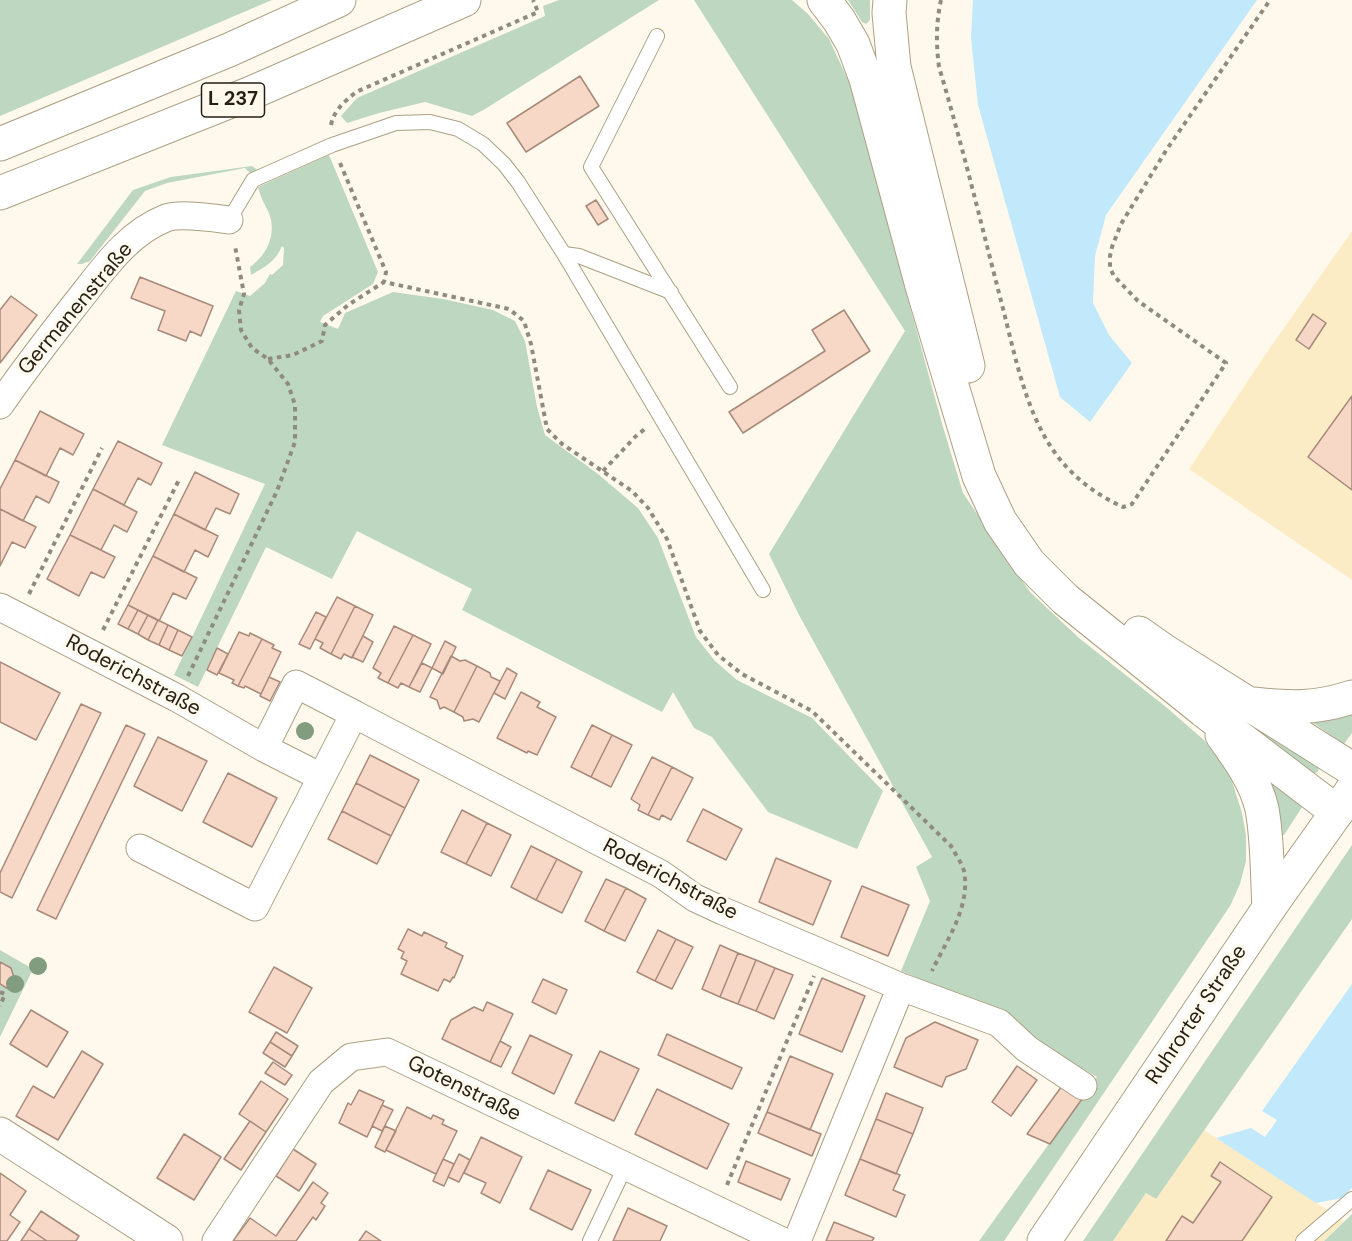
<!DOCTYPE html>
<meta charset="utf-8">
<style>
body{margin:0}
canvas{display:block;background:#fef9ec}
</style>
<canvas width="1352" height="1241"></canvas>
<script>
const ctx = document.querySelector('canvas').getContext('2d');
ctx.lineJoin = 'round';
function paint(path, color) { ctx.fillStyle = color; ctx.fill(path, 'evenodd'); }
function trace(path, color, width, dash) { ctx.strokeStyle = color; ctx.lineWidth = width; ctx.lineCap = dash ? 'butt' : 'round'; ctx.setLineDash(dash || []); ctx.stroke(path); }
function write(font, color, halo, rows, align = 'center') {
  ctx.font = font + ' "DM Sans",sans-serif'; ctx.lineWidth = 6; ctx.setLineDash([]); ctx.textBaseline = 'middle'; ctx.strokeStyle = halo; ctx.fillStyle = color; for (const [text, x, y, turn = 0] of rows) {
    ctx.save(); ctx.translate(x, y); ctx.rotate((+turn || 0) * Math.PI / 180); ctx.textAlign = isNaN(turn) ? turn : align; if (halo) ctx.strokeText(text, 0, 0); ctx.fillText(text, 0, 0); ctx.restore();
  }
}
paint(new Path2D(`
 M1352,231v349l-163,-111 76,-114z
 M1204,1130l140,91 -20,20h-211l33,-48 10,6z`), '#fcecc6');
paint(new Path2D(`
 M0,0h272l-272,116z
 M559,0h100l-174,109 -13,7 -47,-14 -46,11 -32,10 -6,-7 16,-18 188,-82 -2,-10z
 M694,0h98l16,14 21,25 20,43 13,36 42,167 39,142 20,66 67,99 49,46 87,69 38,33 26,35 12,38 4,22v26l-6,23 -10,22 -226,335h-25l118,-164 -35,-20 -62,-44 -99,-42 29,-70 -14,-34 16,-10 -133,-242 -30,-61 136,-223z
 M848,0h22v20l-4,4 -4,-2z
 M329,155l49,117 -5,12 -50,32 -3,6 18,7 7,-16 48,-21 50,7 50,11 22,11 10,20 12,66 8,28 53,39 40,34 20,30 38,99 19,24 22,19 75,38 71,73 -26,58 -89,-37 -56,-75 -18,-9 -21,-36 -11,20 -200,-102 10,-21 -115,-58 -25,48 -66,-32 -68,140 -24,-12 91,-191 -103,-39 74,-154 14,5 15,-13 5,-9 2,1 11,-10 1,-17 -2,-2c-6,15 -17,21 -31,29l-1,-8c17,-12 27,-33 19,-54 -4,-8 -9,-17 -11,-26z
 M252,166l7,5 -8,3 -6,-6 -78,15 -22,8 -55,70 -8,3h-5l56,-74 38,-13z
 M1352,710v23l-8,11 -38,-26z
 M1245,721l74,46 -1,5 -6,2z
 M1263,772l43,29 -22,34 -4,1z
 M1352,845v74l-196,280 -10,-6 -33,48h-30z
 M0,950l33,19 -33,68z
 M1352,1214v27h-28z`), '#bed7c1');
paint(new Path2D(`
 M973,0h284l-151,215 -11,41 -2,47 16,32 23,28 -42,59 -30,-25 -82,-292 -7,-67z
 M1352,984v204l-10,10 -26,5 -100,-65 35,-10 14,9 12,-17 -15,-9z`), '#c1e9fb');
const building = new Path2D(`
 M580,76l19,30 -73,46 -19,-29z
 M596,200l12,19 -10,6 -12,-19z
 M140,277l73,29 -12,30 -11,-5 -4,10 -28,-11 7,-19 -34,-13z
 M11,296l26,19 -37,48v-53z
 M844,310l26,41 -127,82 -14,-21 96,-61 -13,-21z
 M1313,314l13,9 -17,26 -13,-9z
 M1352,396v94l-44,-33z
 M40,411l44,23 -11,21 -13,-7 -14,28 -31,-16z
 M118,441l44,22 -11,22 -13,-7 -14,27 -31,-16z
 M15,460l44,22 -10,21 -13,-7 -13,25 -23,-12v-20z
 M195,472l44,22 -9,20 -14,-6 -11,22 -31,-16z
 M93,489l44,23 -10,20 -13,-7 -13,25 -31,-15z
 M0,509l36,18 -11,21 -13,-6 -12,24z
 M174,514l44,22 -10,21 -13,-7 -11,22 -31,-16z
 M70,535l45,22 -11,21 -13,-6 -12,24 -32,-17z
 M153,556l44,22 -11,21 -13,-6 -14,28 -31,-16z
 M337,597l18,9 -24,48 -11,-6 3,-5 -8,-4z
 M128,605l10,5 -10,19 -10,-5z
 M355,606l18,9 -21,43 -8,-4 -3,5 -10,-5z
 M138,610l10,5 -10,19 -10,-5z
 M316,612l10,5 -16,32 -11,-5z
 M148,615l10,5 -10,20 -10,-6z
 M158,620l10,5 -9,20 -11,-5z
 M168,625l10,5 -9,20 -10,-5z
 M394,626l19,9 -25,48 -10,-5 3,-5 -8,-5z
 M178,630l14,7 -10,19 -13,-6z
 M239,632l10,4 1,-3 12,6 -24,47 -6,-3 2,-3 -15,-7z
 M413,635l18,9 -22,43 -8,-4 -3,5 -10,-5z
 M363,636l10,6 -10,20 -11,-5z
 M262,639l12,6 -2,3 9,4 -20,42 -16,-8 -1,2 -6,-2z
 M445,641l11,6 -13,27 -11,-6z
 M217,648l11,6 -11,21 -10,-5z
 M451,656l9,5 5,-1 12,6 -23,46 -10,-5 -4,2 -3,-9 -7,-3z
 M0,662l60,31 -24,47 -36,-18z
 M422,663l10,5 -12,24 -11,-5z
 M477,666l13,7 1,4 9,4 -21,41 -6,-3 -9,2 -1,-4 -9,-5z
 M507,668l10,6 -12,25 -11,-6z
 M269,677l11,5 -10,19 -10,-5z
 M521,692l19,10 -3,5 19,10 -19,38 -9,-4 -1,2 -30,-15z
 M81,704l20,9 -89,185 -12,-6v-19z
 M126,725l19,9 -89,185 -19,-9z
 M592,725l20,10 -21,42 -20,-10z
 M612,735l20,10 -21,42 -20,-10z
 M158,737l49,24 -25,50 -48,-25z
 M370,755l49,25 -14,28 -49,-25z
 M652,757l20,10 -24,48 -10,-5 2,-5 -9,-6z
 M672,767l21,11 -22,42 -9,-5 -3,5 -11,-5z
 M228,773l49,25 -25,49 -49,-25z
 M356,783l49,25 -14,28 -49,-25z
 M703,809l39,20 -16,31 -39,-19z
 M462,810l25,13 -21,41 -25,-12z
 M342,811l49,25 -14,28 -49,-25z
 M487,823l24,12 -20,41 -25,-12z
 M531,846l26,13 -21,41 -25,-13z
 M776,858l55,23 -18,44 -54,-23z
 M557,859l25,13 -20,41 -26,-13z
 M606,879l20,9 -22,43 -19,-10z
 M862,886l47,19 -21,51 -47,-19z
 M626,888l20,11 -21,42 -21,-10z
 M408,929l14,7 2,-4 23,11 -2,4 18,9 -9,22 -1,-1 -3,5 -6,-3 -6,12 -37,-17 6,-13 -6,-3 3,-6 -6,-3z
 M658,930l18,9 -21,42 -18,-9z
 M676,939l17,8 -21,42 -17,-8z
 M720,945l18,8 -18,44 -18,-8z
 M738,953l18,7 -18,44 -18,-7z
 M756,960l19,8 -19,43 -18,-7z
 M0,962l11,6 4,13 -5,9 -10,-6z
 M274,967l38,21 -25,45 -38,-21z
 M775,968l18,7 -19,44 -18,-8z
 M822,978l43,18 -23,56 -43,-18z
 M543,979l24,11 -11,24 -24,-12z
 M487,1002l26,12 -23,48 -48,-23 9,-19 23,-13 9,4z
 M31,1010l37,22 -21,35 -37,-23z
 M935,1022l43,18 -12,29 -20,8 -4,10 -48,-20 12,-29z
 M276,1032l22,14 -6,10 -22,-14z
 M667,1034l75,34 -10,21 -74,-34z
 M530,1035l42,20 -18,39 -42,-21z
 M500,1041l11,6 -10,20 -11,-5z
 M270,1042l22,14 -7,11 -22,-14z
 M82,1051l21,13 -45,76 -42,-24 17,-30 21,12z
 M600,1051l39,18 -25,52 -39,-18z
 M790,1056l43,18 -23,56 -43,-18z
 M273,1062l19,13 -7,10 -20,-12z
 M1017,1066l20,14 -26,36 -19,-14z
 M261,1081l27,18 -22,33 -27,-18z
 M1062,1086l20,13 -32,45 -23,-10z
 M657,1089l72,35 -22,45 -72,-35z
 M359,1090l25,11 -17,36 -28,-14 9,-20 3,2z
 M886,1093l37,15 -10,26 -37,-15z
 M382,1105l11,5 -11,21 -10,-5z
 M407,1107l24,12 2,-4 11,5 -2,4 15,7 -21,43 -50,-24z
 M767,1112l54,22 -9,22 -54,-23z
 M876,1119l37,15 -17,40 -36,-15z
 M250,1121l16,11 -25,38 -17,-11z
 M385,1126l11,5 -11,21 -10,-5z
 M184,1134l37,23 -27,43 -37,-22z
 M481,1137l41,20 -22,46 -19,-10 5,-10 -22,-10z
 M293,1149l23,15 -17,27 -23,-15z
 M459,1154l11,6 -11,22 -11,-5z
 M443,1159l11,5 -10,22 -11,-5z
 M860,1159l40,16 -7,15 12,5 -9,22 -51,-22z
 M746,1161l44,18 -9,21 -43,-18z
 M1220,1162l52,35 -30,44h-76l16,-25 11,7 28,-41 -10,-6z
 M548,1170l43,20 -19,40 -42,-21z
 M0,1173l26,18 -16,24 10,7 -13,19h-7z
 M313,1182l15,11 -7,10 4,3 -9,14 -3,-3 -17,24h-63l17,-23 26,18z
 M628,1208l39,18 -7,15h-47z
 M41,1211l38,25 -3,5h-29l-18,-12z
 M834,1222l40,16 -2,3h-46z
 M29,1229l18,12h-26z
 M366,1231l15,10h-22z`);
paint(building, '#f7d7c6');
trace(building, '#a78a7a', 1.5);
const lane = new Path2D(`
 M657,36l-66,131 139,220
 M229,220l24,-40 79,-35 64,-22 34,-1 28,7 25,15 21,20 14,18 46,72 199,336
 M564,254l15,2 92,36
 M590,1241l35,-74
 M1303,1241l49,-42`);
const street = new Path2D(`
 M0,405c23,-34 49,-67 74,-99 26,-32 51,-72 92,-88 14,-5 48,0 63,2
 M0,607l177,91 87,50
 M354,714l307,160 34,24 28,13 178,76 98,36 28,26 56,37
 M140,848l115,59 99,-193 -58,-30 -32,64 57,29
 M216,1241l105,-159 30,-25 36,-5 395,189
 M797,1241l104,-254`);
const secondary = new Path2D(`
 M0,1134l166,107
 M1044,1241l225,-333 68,-96`);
const primary = new Path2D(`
 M1337,812l15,-22`);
const highway = new Path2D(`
 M824,0l15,20 14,24 13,35 56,207 57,190 21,45 29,42 36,36 138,111 134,102
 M890,0l-1,13 5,54 74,299
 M0,144l229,-94 110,-50
 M0,193l251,-100 213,-93
 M1139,633l24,17 189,119
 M1253,704c38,4 63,5 99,-7
 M1222,735c16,22 34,47 40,74 6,33 5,67 7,99`);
trace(lane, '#aca084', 16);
trace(street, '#aca084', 29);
trace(secondary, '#aca084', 35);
trace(primary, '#aca084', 35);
trace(highway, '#aca084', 35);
trace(new Path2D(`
 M941,0c-5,23 -5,44 -2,67 23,77 42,156 62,234 13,49 23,107 52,149 17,25 43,45 70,57l9,-3 94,-141 -88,-62 -24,-25 -4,-8v-12l2,-9 9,-23 46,-75 103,-149
 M331,125c3,-15 13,-23 25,-33l182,-80 -5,-12
 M340,163l46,109 -2,10
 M268,359l25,-4 29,-14 3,-16 23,-20 36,-23 125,27 15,12 7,23 16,85 15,15 70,47 16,17 19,31 33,92 18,24 24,19 70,37 139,135c4,8 11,17 13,25 7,36 -18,70 -32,100
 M603,471l32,-34 11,-9
 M29,594l73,-146
 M103,630l77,-152
 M188,676l89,-185 18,-49v-37l-7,-21 -20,-25 -16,-11 -11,-18 -2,-20 5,-16 -9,-48
 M0,992l5,2 -5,12
 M727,1185l87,-209`), '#908b7f', 4, [4.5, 4.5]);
trace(lane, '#fff', 14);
trace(street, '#fff', 27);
trace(secondary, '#fff', 33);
trace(primary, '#fff', 33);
trace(highway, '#fff', 33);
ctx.fillStyle = '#819c7f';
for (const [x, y] of [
 [305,731],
 [38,966],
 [15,984]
]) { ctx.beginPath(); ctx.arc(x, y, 9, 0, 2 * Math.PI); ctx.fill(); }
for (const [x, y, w] of [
 [233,100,63]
]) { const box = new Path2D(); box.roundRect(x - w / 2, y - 17, w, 34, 4.5); ctx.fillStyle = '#fef9ec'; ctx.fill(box); trace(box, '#241f14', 1.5); }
write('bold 20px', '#241f14', null, [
 ["L 237",233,100]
]);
write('21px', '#241f14', '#fef9ec', [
 ["Germanenstraße",76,309,-50],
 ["Roderichstraße",133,676,28],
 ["Roderichstraße",670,880,28],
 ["Ruhrorter Straße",1197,1015,-56],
 ["Gotenstraße",464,1089,26]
]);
</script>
